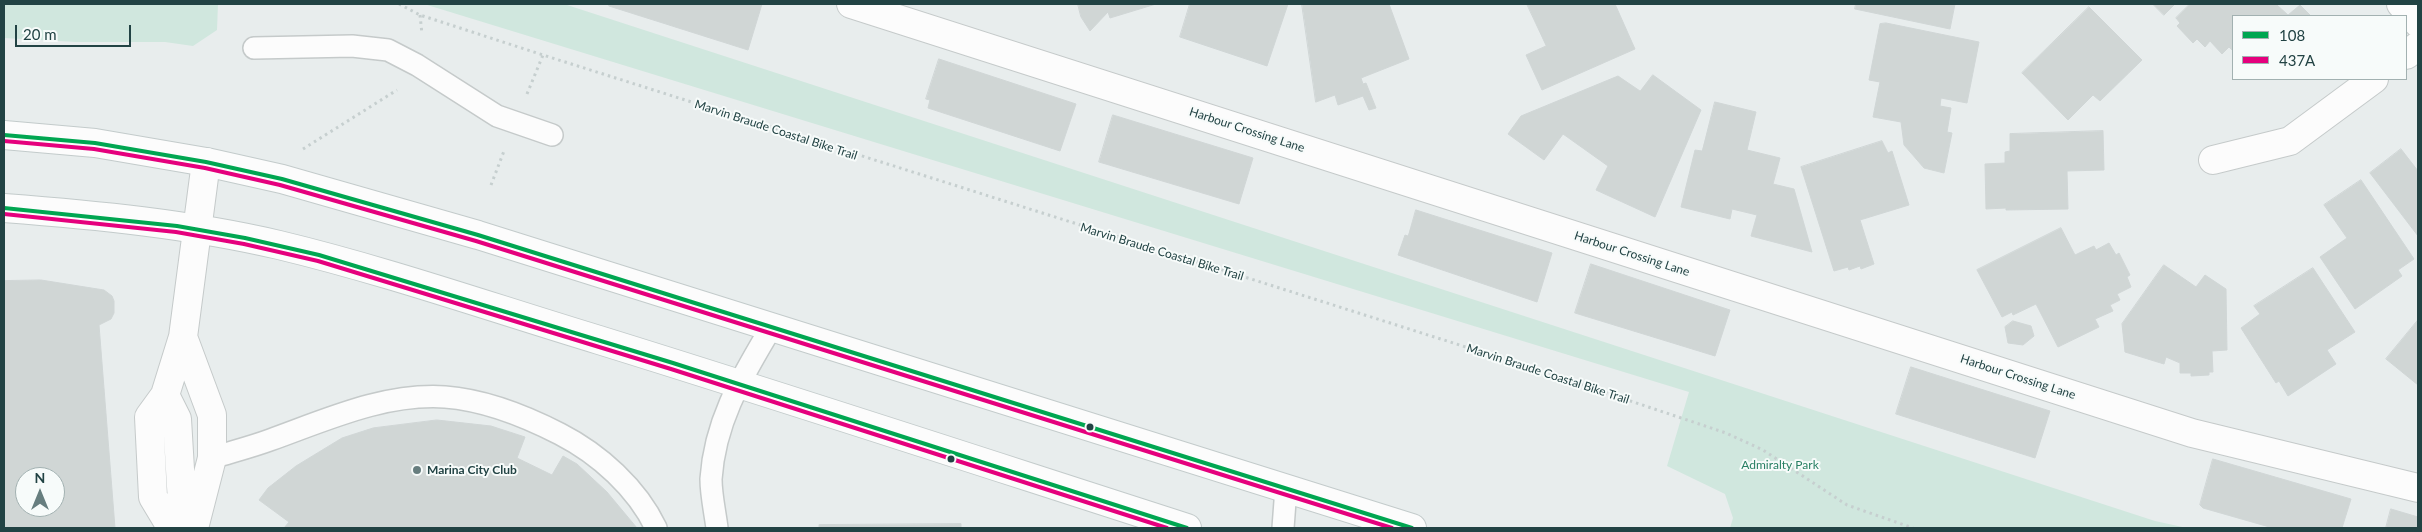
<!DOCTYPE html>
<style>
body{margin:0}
#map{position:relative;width:2422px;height:532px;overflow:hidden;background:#e8eded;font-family:Lato,sans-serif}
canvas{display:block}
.frame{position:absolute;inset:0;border:5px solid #224344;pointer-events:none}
.legend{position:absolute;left:2232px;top:15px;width:175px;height:65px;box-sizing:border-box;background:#f7fbfa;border:1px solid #a2b1b1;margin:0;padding:6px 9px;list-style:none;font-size:15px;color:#224344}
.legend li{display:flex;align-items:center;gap:10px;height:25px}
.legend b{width:25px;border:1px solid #a2b1b1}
.north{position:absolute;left:15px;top:467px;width:50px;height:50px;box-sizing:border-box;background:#f7fbfa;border:1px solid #a2b1b1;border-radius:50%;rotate:0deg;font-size:14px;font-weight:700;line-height:20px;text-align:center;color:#224344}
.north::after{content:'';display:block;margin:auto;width:18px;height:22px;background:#677e7f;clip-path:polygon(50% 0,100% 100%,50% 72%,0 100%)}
.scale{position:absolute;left:15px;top:25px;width:116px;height:22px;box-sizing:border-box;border:2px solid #224344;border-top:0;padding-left:6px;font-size:15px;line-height:18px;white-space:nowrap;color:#224344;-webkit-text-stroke:4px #f7fbfa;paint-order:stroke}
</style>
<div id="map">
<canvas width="2422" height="532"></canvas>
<div class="frame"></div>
<ul class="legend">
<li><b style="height:6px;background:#00a651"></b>108</li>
<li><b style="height:6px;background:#e5007d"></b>437A</li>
</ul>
<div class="north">N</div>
<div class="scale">20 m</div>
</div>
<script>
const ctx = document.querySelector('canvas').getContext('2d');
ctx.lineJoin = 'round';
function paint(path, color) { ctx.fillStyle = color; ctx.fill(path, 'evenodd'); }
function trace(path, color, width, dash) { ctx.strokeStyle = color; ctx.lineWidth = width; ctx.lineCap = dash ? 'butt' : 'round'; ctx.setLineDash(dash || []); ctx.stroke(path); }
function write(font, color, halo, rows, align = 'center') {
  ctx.font = font + ' Lato,sans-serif'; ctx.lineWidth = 4; ctx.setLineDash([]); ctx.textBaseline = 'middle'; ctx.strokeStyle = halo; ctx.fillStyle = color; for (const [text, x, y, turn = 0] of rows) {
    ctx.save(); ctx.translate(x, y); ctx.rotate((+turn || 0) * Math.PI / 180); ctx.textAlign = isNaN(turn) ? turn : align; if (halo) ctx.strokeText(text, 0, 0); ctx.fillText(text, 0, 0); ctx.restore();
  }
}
paint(new Path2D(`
 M4,4h214l-1,26 -24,16 -28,-4h-89l-72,-4z
 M424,4h140l1591,517 32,7h-457l3,-10 -8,-24 -58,-28 22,-74z`), '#d0e7de');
const building = new Path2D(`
 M610,4h152l-14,46 -139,-44z
 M1078,4h78l-46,14 -2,-6 -18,19 -9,-14z
 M1190,4h98l-21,62 -87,-29z
 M1302,4h87l20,55 -48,19 2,6 3,-1 10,25 -7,2 -6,-14 -25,9 -3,-10 -19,7z
 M1527,4h88l20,45 -93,41 -16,-35 20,-9z
 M1856,4h99l-5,25 -95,-20z
 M2153,4h22l-11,11z
 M2190,4h89l-2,1 11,10 12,-10 11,11h-78v35l-4,-4 -7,7 -12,-13 -5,6 -8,-8 -4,4 -16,-17 3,-3 -4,-5z
 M2089,7l53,53 -42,41 -7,-6 -25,25 -46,-47z
 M1886,23l93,19 -12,61 -26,-5 -1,8 11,2 -4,24 5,1 -8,40 -20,-5 -20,-23 -3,-23 -28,-5 7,-35 -11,-2 11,-56z
 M939,59l137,45 -16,47 -132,-43 2,-8 -4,-1z
 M1653,75l48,35 -46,107 -59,-27 12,-24 -45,-32 -19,26 -36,-26 13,-18 97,-40 22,15z
 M1715,102l41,10 -9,38 33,8 -7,26 21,5 18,63 -61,-16 6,-21 -25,-6 -2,10 -49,-12 14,-57 7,1z
 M1113,115l140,43 -14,46 -140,-42z
 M2103,131l1,39 -37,1 1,38 -62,1v-2l-20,1 -1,-45 20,-1v-11l5,-1v-17z
 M1882,141l6,12 4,-2 17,54 -49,15 14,44 -13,5 -1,-3 -11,4 -1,-3 -14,4 -33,-104z
 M2401,149l17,22v65l-48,-63z
 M2361,180l53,79 -16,11 4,6 -47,33 -35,-52 27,-19 -23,-33z
 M1416,210l136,43 -15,49 -139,-47 7,-20 3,1z
 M2061,228l14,27 19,-9 2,4 13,-7 7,12 3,-2 11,22 -3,2 4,10 -14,7 3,6 -10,5 3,6 -18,8 4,8 -41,20 -22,-43 -23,11 -1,-3 -10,5 -25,-47z
 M1591,264l139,46 -15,46 -140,-43z
 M2164,265l32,22 9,-12 21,14 1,61 -15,1 1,21h-4v3l-18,1v-3h-11v-10l-14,-6 -2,7 -39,-12 -3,-28z
 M2313,268l42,64 -28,18 9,14 -48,32 -9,-15 -3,2 -35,-55 19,-14 -6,-8z
 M41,280l63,10 8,6 2,5v12l-3,6 -12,6 16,203h-111v-247zM25,477h30v30h-30z
 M2418,320v65l-32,-26z
 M2013,321l18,5 3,10 -11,9 -15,-2 -3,-16z
 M1911,367l139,44 -15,47 -139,-44z
 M437,420l54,6 34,11 -8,21 35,17 11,-19 14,8 30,28 30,36h-353l5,-6 -30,-22 9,-12 28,-22 46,-28 31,-10z
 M2213,459l138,40 -9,29h-69l-70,-20 -3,-3z
 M2391,509l27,8v11h-32z
 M961,524v4h-142v-3z`);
paint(building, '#d0d6d5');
trace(building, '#d0d6d6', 1);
const lane = new Path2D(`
 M254,48l98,-2 36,4 29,15 80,51 55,19
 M212,458c19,-6 39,-11 58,-18 56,-20 114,-47 175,-43 40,3 80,19 115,37 39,20 77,54 96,94
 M717,528c-2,-16 -6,-33 -6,-49 4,-59 31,-102 60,-151
 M1283,528l3,-40`);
const street = new Path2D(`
 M851,4l1341,429 226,55
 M2401,4l17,19
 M2406,55l12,-9
 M2213,160l77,-19 84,-62
 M183,337l29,78v43l-18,70
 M165,395l-16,22 4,80 18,30
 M171,528l11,-29 -1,-13 -4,-67 -12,-24 18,-58 23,-175`);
const secondary = new Path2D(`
 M4,135l91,8 111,19 76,17 196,56 934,293
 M4,208c92,7 185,16 275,37 108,26 214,63 320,95 197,61 392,125 588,188`);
trace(lane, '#c5caca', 24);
trace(street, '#c5caca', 30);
trace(secondary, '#c3cbcb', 30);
trace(new Path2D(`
 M399,4l21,11 123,40 983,311 200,67 37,17 84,55 66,23
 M420,15l2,19
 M527,94l16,-39
 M303,149l94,-59
 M491,185l13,-34`), '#c6cfcf', 3, [2.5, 4]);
trace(lane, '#fcfcfc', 21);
trace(street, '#fcfcfc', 28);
trace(secondary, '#fcfcfc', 28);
trace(new Path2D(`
 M4,135l91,8 111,19 76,17 196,56 934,293
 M4,208l173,18 68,12 74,17 354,108 514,165`), '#00a651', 4);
trace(new Path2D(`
 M4,141l90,8 111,19 75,17 196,56 916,287
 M4,214l172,18 68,12 74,17 353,108 496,159`), '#e5007d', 4);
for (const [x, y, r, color] of [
 [1090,427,4.5,"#224344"],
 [951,459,4.5,"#224344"],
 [417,470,5,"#677e7f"]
]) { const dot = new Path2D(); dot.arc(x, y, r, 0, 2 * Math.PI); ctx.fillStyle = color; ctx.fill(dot); trace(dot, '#f7fbfa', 2); }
write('12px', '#224344', '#f7fbfa', [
 ["Marvin Braude Coastal Bike Trail",776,130,18],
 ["Harbour Crossing Lane",1247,130,18],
 ["Marvin Braude Coastal Bike Trail",1162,252,17],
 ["Harbour Crossing Lane",1632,254,18],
 ["Marvin Braude Coastal Bike Trail",1548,374,18],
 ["Harbour Crossing Lane",2018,377,18]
]);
write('12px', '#277f63', '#f7fbfa', [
 ["Admiralty Park",1780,465]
]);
write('bold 12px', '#224344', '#f7fbfa', [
 ["Marina City Club",427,470]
], 'left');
</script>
